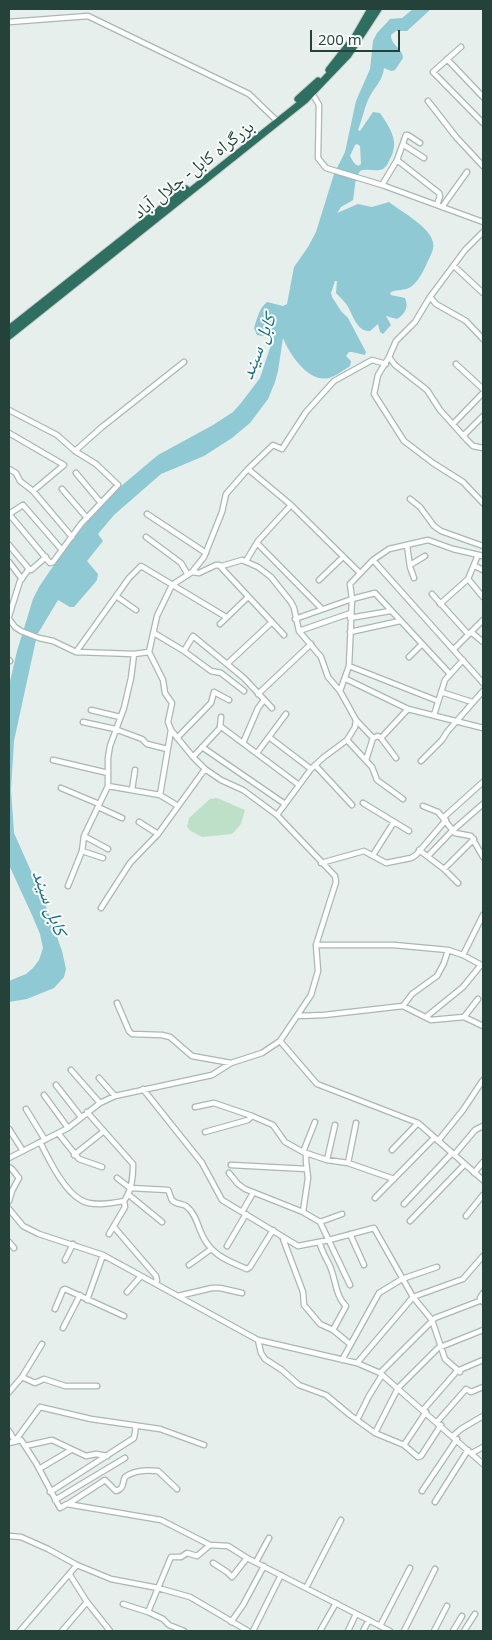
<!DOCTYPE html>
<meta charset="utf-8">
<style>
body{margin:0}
#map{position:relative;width:492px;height:1640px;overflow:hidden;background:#e6efeb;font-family:"Open Sans",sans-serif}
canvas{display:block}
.frame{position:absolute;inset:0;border:10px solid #24423a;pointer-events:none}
.scale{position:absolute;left:310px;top:30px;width:90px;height:22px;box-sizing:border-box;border:2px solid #24423a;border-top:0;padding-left:6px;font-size:15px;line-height:18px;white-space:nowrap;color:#24423a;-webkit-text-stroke:4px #f7fbf9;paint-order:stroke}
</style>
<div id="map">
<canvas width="492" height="1640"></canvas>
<div class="frame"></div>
<div class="scale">200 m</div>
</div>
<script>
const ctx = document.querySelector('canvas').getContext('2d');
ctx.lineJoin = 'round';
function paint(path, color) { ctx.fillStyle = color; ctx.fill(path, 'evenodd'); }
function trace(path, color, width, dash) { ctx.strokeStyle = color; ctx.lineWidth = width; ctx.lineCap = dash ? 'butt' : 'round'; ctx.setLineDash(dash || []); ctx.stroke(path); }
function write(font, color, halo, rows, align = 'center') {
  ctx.font = font + ' "Open Sans","Noto Naskh Arabic",sans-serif'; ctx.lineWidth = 4; ctx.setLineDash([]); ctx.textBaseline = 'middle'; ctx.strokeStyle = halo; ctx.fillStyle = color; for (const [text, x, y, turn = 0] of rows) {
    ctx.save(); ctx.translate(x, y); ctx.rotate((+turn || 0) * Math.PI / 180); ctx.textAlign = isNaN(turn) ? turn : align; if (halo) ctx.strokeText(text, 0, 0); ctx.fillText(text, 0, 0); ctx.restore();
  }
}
paint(new Path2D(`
 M217,798l28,12 -4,14 -9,10 -30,3 -11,-6 -4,-4 2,-9 21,-19z`), '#bfe0c8');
paint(new Path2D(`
 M413,9h18l-24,22h-11l-5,4c0,11 12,13 12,23l-8,12 -4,1 -7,-3c-1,13 -11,20 -16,32 -4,9 -6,20 -10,30l2,1 13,-19 7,1c10,15 20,28 10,46 -2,4 -3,7 -7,10 -7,3 -15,-1 -23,2l-4,7 -3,22 -12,7 -4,6 21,-9 14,3 17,-5c12,10 49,28 44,47 -1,4 -4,10 -6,14 -4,9 -8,17 -15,23 -7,6 -16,2 -22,7l1,2 14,3c4,9 0,16 -8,21l-11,-3 5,9 -8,9 -3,-2 -2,-8 -8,7c-13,1 -17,-16 -23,-26 -3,-4 -7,-8 -11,-12l1,-12h-2l-4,12 1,4 9,14 7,7 18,34 -1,3 -13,-3h-3l-3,4 5,5 -1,5c-6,4 -14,10 -21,12 -21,5 -40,-25 -46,-40l-5,33 -3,11 -7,17 -18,24 -18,15 -28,18 -43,18 -47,41 -16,19 5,7 -16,20 11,13 -1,6 -4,5 -19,22h-4l-12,-7 -21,35 -23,106 -3,49 3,43 29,65 19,53 4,18 -2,8 -10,11 -27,11 -18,3v-21l17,-7 7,-6 6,-8 4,-12 -3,-14 -8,-19 -23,-50v-179l8,-35 16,-52 6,-12 27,-40 29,-34 25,-26 38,-32 55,-30 20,-13 8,-9 19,-25 14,-42 -1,-2 -11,2 -5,-1 -3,-7c3,-9 5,-20 13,-26l16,4 4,-2 7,-37 14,-20 8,-15 18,-58 11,-22 11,-51 14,-32 3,-28 4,-8 13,-14 12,-1zM357,144l3,2 1,18 -3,2 -4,-3 -4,-7 5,-11z`), '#8ec9d4');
const minor = new Path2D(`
 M9,22l79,-6 161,78 26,25
 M461,47l-28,25 50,51
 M447,59l36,38
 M312,93l7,12 -1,53 8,10 56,17 101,37
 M428,101l28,36 27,29
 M404,145l20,13
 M397,160l42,33 1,3 -3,9
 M382,185l15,-25 9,-25h2l12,8
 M442,207l25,-35
 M483,232l-18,18 -35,47 -15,25 -19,19 -7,16 -11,18 -4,19 30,47 29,22 30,19 20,21
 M454,266l29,27
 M430,297l6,7 30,17 17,18
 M389,357l6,8 32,25 13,20 27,30 6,6 10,2
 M456,364l27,25
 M9,410l48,25 18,16
 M453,424l30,-31
 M9,433l55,32 -31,26
 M463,436l20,-20
 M9,469l7,4 4,8 13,10 39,46
 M248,469l43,36 69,68
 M76,473l25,30
 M62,489l25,29
 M410,499l10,8 14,19 7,5 42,15
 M9,514l41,49 3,-1 28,-38 37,-39 -22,-21 -21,-13 27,-24 82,-65
 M9,514l14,-9 39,45
 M147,514l59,39
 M146,537l35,26 7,12
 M257,543l65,66
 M9,545l20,24 -9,12 -11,35
 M407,545l3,22 4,11
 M373,560l110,123
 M246,561l12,-20 33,-36
 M9,562l13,17
 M219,565l65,70
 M410,565l15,-9
 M475,566l8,4
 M29,569l2,1 15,-13
 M192,572l7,1 17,-8 6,1 20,-6 16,7 13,10 20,25 3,6 5,23 22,26 7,20 12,14
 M468,579l15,18
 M319,580l24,-23
 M432,594l36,40
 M116,596l20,14
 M440,604l28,-25 10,-24
 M350,618l40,-7
 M9,619l6,8 6,4 18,7 14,3 23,11 58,2 15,-2 8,-36 15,-31 20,-13 12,-15 18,-45 4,-18 22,-25 25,-24 9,4 24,-37 28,-31 38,-21 14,4
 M295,619l57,-20 23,-6 75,81
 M220,624l28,-27
 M299,631l52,-18
 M350,632l50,-11
 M471,632l12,10
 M154,633l30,18 27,20 10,2 23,18
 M454,649l29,-29
 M184,651l9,-15 51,42 28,30
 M76,652l53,-74 12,-12 85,51
 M149,652l14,28 2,13 7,10 -4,19 3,8 22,27 12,12 16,11 22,10 34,25 58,61 1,6 -20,63
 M409,657l13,-13
 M9,660l1,1
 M227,664l45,-42
 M349,666l89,35
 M346,679l62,30 75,19
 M441,692l31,10
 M258,694l53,-50
 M91,710l29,7
 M434,715l11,-35 18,-20
 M356,720l17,18
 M83,722l32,7 27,10 5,5 20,5
 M220,726l79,59
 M269,737l42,32
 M177,738l34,-35 3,-11 15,8
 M381,738l27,-29
 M347,740l25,27 5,13 26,19
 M243,743l15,-35 6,-8
 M202,747l83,57
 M257,753l29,-39
 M193,757l27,-29 1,-11
 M53,760l55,13
 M366,760l7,-22 5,-2 3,2 15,20
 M421,761l21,-21 5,-8 36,-41
 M315,765l37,40
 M108,786l52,9 18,11
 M61,788l38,16
 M132,790l3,-20
 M160,795l11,-65
 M363,803l46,28
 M423,806l15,6 17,21 16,3 12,21
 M98,807l24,11
 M277,815l34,-46 13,-12 23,-17 8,-13 1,-7 -16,-29 9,-25 3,-67 -2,-15 23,-24 16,-11 39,-9 25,9 30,7
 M444,817l39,-35
 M139,822l19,12
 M84,836l24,13
 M419,850l25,19 14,14
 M82,851l21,7
 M373,855l21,-33
 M428,856l24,-25 31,-27
 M321,863l43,-12 22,12 25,-5 5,-3 30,-35
 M444,869l30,-30
 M68,886l14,-35 2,-15 24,-50v-28l2,-12 14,-38 7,-30 3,-24
 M101,908l29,-45 28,-29 47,-65
 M463,955l20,-40
 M117,1003l12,28 3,3 30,1 8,2 22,19 39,7
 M403,1006l9,-12 25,-18 7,-13 4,-13
 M297,1016l27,-1 79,-9 28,14 33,-3 19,9
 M426,1017l37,-30 18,-22
 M464,1017l14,-18
 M280,1041l37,43 101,39 65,57
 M71,1070l29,33
 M99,1078l16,18
 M56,1085l25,32
 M143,1089l59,74 20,37 76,46 31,-6 45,-12 39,69 19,23 13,39 15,13
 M44,1095l24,33
 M195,1107l19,-4 38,13 21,9 12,17 18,10 24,8 21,3 46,16
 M26,1109l19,31
 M9,1129l14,22
 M205,1132l43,-12 4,-4
 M58,1133l21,26 23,8
 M438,1141l25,-31 20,-30
 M40,1142c9,18 24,49 41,58 11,7 32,3 43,1 8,-11 9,-24 9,-37l-46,-52
 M392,1150l26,-27
 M303,1152l12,-30
 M74,1155l30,-24
 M454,1155l21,-25 8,-4
 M9,1158l59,-30 32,-25 15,-7 97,-21 19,-12 31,-10 18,-12 31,-46 7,-24 -2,-26h78l54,5 15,5 20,11
 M327,1160l8,-35
 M348,1163l8,-40
 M231,1165l76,4
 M9,1167l3,2 7,9 -7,13 -3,10
 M229,1173l9,11 7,5 58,23 17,10 30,63
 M474,1173l9,-11
 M117,1178l13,10 38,2c2,3 2,7 4,10 4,5 10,3 14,6 8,6 11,16 14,24 9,24 25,30 47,39l3,-2 23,-37
 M129,1195l33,27
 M375,1198l59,-60
 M404,1204l48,-51
 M9,1209l14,17 16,8 64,21 155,85 99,23 23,10 103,91
 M242,1212l11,-19
 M303,1212l5,-34 -2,-17v-8
 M466,1216l17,-21
 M410,1221l55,-57
 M320,1222l22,-8
 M114,1227l42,49 1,5 -2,2
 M109,1234l16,-27 -1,-6
 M350,1234l14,31
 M282,1236l21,56 1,13 16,19 13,6 17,14
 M9,1242l5,6
 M319,1242c3,8 6,15 10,22 7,14 6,32 17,42l-13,24
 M227,1246l19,-32
 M65,1260l8,-16
 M189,1265l22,-16
 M127,1292l14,-16
 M483,1293l-3,5 3,4
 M178,1296l34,-8h8l22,5
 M87,1300l16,-45
 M55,1309l8,-19 2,-1 59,27
 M63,1328l17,-33
 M258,1340l3,13 4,6 17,11 17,15 27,10 24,20 25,18 29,12 14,12 3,-1 20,-31
 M342,1360l37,-67 23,-14 35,-12
 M357,1363l56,-66 50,-18 20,-23
 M380,1373l55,-55 47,-18
 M22,1377l13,6 9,-4 21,7h32
 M9,1392l13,-15 20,-33
 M423,1410l34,-39 26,-11
 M357,1420l12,-24 13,-21
 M437,1422l29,-33 5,3 12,-5
 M9,1431l6,10
 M375,1433l23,-45 40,-40 45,-18
 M453,1436l8,-7 22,-13
 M15,1441l25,-34 51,12 69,10 44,16
 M9,1443l12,-3 15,23 24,45 7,-4 94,16 49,25
 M404,1445l22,-33
 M25,1446l27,-6 34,16 10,-2 11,2
 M472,1453l11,-6
 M39,1469l32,-19
 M422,1491l35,-52
 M50,1492l84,-54 2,-12
 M55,1500l70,-42
 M435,1502l33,-52
 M68,1504l37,-24 11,11c8,-2 6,-7 9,-14 10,-7 21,-7 33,-6l19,18
 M9,1536l12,1 27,12 29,16 34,14 47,9 32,9 58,34
 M256,1562l13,-24
 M213,1563l14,9 5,5 15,-19
 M70,1575l17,27 23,29
 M306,1588l35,-68
 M123,1604l25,8 15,7 6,6 15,6
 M148,1612l23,-55h10l6,-4 10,3 13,-11 18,1 19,12 143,73
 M231,1622l12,-17 21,-39
 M380,1626l30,-58
 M20,1631l57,-66
 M62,1631l25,-29
 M253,1631l28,-56
 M320,1631l16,-28
 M348,1631l8,-17
 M363,1631l6,-11
 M404,1631l31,-62
 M434,1631l13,-25
 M453,1631l9,-15
 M464,1631l11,-17`);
const highway = new Path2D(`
 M329,70l26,-33 16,-28
 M298,99l20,-18
 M9,329l177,-140
 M9,336l296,-236 43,-45 30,-46`);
trace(minor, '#a8b8b2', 7);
trace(highway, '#c2cac8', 9);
trace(minor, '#fff', 4.5);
trace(highway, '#2f6f62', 7);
write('18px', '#24423a', '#f7fbf9', [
 ["بزرگراه کابل- جلال آباد",194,170,-38]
]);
write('italic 19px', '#1c6f80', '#f7fbf9', [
 ["کابل سيند",259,347,-69],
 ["کابل سيند",49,903,70]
]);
</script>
